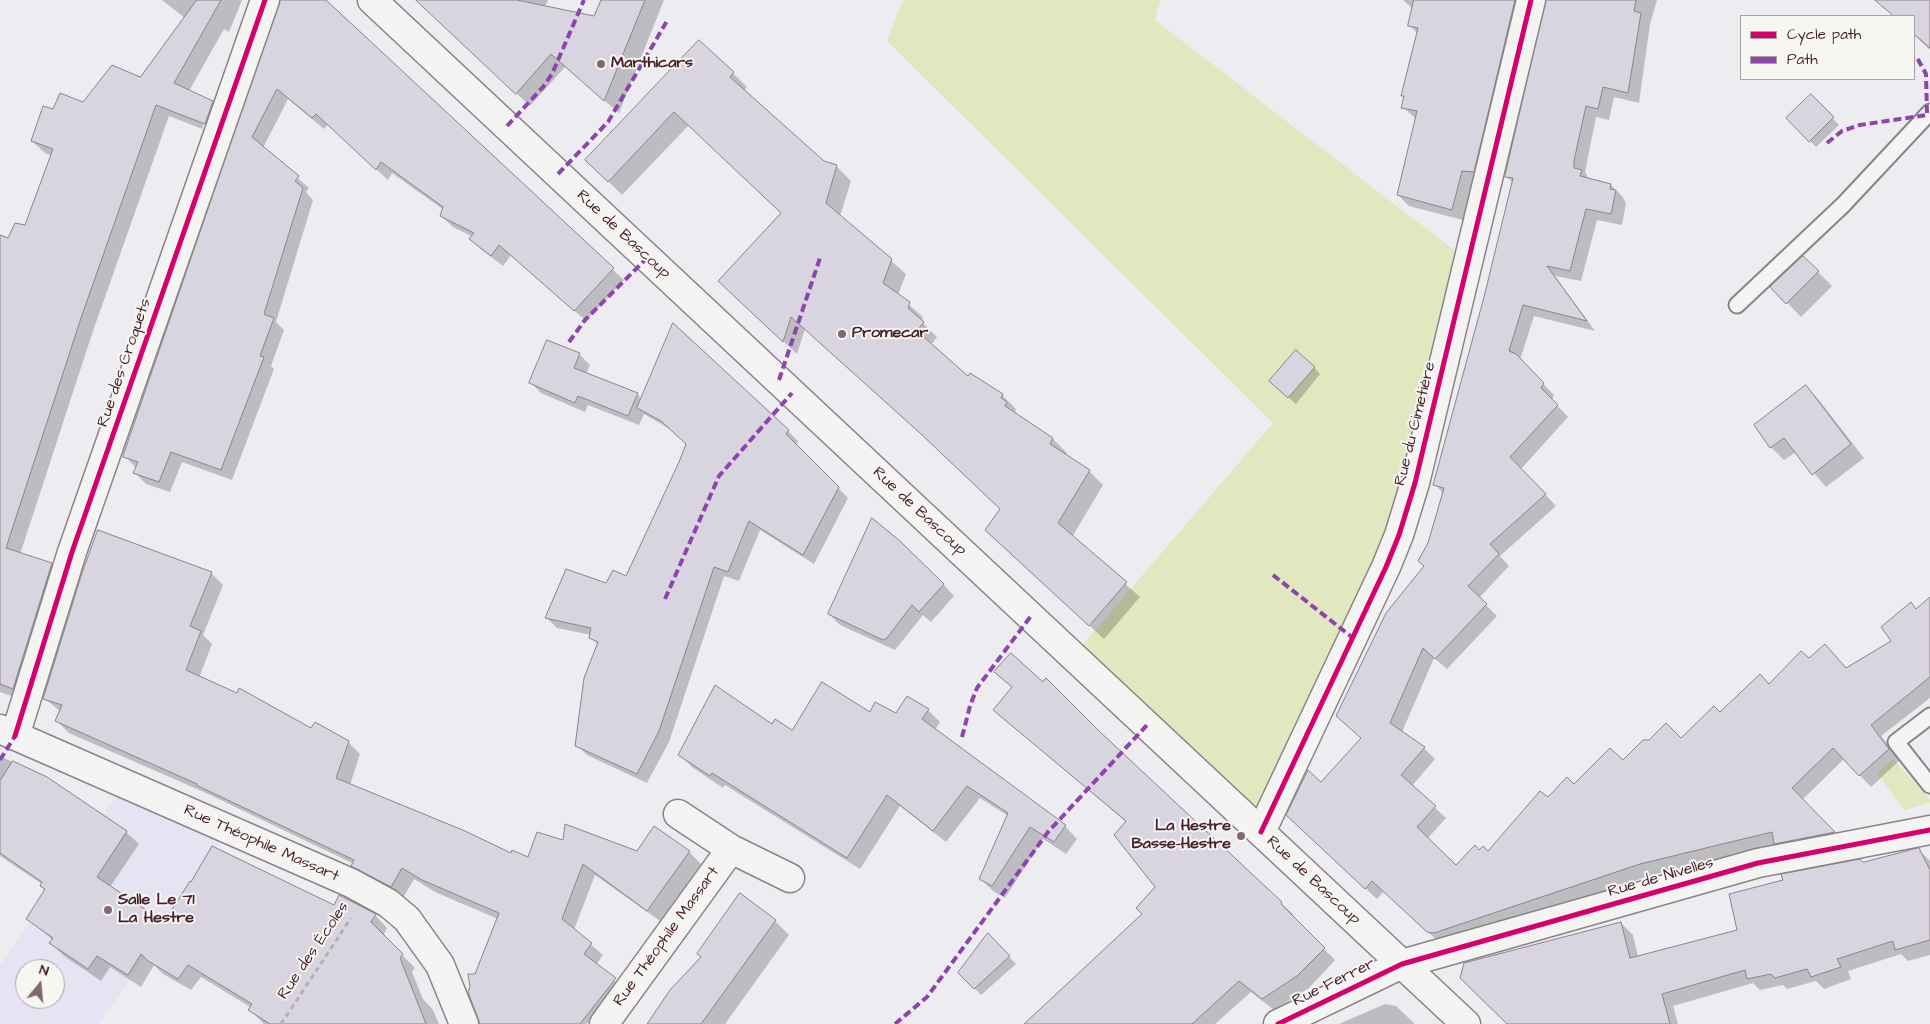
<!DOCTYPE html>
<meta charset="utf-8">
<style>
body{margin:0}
#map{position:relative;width:1930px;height:1024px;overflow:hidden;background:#edecf1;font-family:"Architects Daughter",sans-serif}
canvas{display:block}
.legend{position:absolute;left:1740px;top:15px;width:175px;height:65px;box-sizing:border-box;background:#f6f6f2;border:1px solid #b1a0a2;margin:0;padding:6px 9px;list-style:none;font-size:15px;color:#4a1f2b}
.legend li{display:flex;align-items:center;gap:10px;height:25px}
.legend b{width:25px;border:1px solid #b1a0a2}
.north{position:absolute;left:15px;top:959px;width:50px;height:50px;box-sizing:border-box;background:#f6f6f2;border:1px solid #b1a0a2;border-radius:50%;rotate:17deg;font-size:14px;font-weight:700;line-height:20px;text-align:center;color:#4a1f2b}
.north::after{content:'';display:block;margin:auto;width:18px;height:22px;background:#836770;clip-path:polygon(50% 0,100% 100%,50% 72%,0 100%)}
</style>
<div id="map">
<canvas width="1930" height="1024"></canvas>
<ul class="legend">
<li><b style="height:6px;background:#d6006c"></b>Cycle path</li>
<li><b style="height:6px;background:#8e44ad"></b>Path</li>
</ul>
<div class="north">N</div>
</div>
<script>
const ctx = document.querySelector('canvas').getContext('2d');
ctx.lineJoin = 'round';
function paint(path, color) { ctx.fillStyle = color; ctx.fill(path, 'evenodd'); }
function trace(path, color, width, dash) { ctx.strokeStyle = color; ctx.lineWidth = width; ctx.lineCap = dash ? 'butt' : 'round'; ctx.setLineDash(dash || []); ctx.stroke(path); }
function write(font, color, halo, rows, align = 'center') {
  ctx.font = font + ' "Architects Daughter",sans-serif'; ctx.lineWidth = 4; ctx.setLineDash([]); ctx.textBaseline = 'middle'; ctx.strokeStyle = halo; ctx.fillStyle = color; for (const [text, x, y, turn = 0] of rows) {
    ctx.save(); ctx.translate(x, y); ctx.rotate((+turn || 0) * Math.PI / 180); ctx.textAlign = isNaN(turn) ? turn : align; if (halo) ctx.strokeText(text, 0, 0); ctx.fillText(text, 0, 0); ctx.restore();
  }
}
paint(new Path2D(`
 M124,783l104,47 -37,60 -92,134h-99v-58zM25,969h30v30h-30z`), '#e6e4f2');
paint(new Path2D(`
 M903,0h257l-5,20 304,234 -44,229 -154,349 -188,-176 200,-233 -386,-382z
 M1893,759l37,40v4l-26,7 -27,-37z`), '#e1e8c0');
paint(new Path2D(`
 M162,0h80l-13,32 -5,-3 -35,62 23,11 13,12 -7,21 -49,-19 -76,215 -82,251 -11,-3v-343l8,4 18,-13 26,-71 -7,-3 -13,-12 22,-31 30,-7 56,-25 45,-60zM210,106h3l-9,24 -2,-1z
 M281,0h44l299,280 -38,41 -75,-66 -8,11 -21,-16 -11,-11 2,-2 -20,-10 -12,-11 3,-6 -52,-37 -4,7 -60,-56 -4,5 -36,-30 -25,49 46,40 -3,4 7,8 -37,122 8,8 -13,36 3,3 -42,111 -50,-18 -12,30 -24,-8 -11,-11 1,-5 -11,-12z
 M417,0h131l-3,7 50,10 7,-17h62l-45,113 -54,-46 -35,39z
 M1403,0h128l-47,183 -11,-2 -10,39 -54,-14 -11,-11 18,-76 -13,-12 2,-9 -3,-3 16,-61 -9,-9 4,-16z
 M1547,0h110l-7,24 -11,79 -25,-6 -5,23 -13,-3 -11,55 4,7 22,6 11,11 4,7 -4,22 -25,-5 -16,61 -26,-5 40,55 -61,-15 -14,44 34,35 -2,5 16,17 -47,52 35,37 -56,50 9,10 -30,32 18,18 -50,53 -13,-11 -32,74 22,16 11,11 -23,27 34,32 -19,21 29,28 23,-16 9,2 60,-54 75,-38 58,-21 128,-80 37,9 47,-28 24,-31 13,-11v99l-49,38 19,24 -29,27 -27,-28 -42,41 42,43 -57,11 -10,-9 -125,30 -206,69 -6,-1 -56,-52 -7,8 -78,-73 22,-43 41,-44 63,-173 4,-22 15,-50 -10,-10 52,-187 27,-114 -7,-7z
 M1877,0h53v50l-16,-15v-19h-21z
 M733,73l14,14 -3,4 79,71 14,5 14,14 -11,35 66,58 -8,21 25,22 -1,5 15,15 -6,8 37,33 3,-4 31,21 14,14 -1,2 5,7 33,21 14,14 -1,2 23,16 14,14 -31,52 68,60 -36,42 -118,-109 15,-21 -64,-61 -132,-119 -8,25 -63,-59 49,-82 -94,-88 -67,70 -35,-35z
 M1811,95l28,30 -23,22 -29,-29z
 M1803,257l29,29 -31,31 -29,-30z
 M579,354l11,11 -4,9 51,20 5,5 146,32 10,10 -2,4 52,53 -34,66 -54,-34 -21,51 -15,-5 -55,166 -22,41 -60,-28 -10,-10 21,-100 -7,-10 -34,-7 -10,-10 60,-33 20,-8 61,-133 -15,-13 -29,-17 -5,11 -51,-20 -3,7 -44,-19 -10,-10z
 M1314,367l6,7 -24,30 -19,-16z
 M1806,387l13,13 45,58 -38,29 -30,-35 -12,8 -13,-13z
 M51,564l13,13 -38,124 -26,-9v-53z
 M211,573l12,12 -20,50 9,9 -13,34 113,51 36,13 12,12 -10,31 161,70 18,4 35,-17 73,10h52l12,12 -41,57 -65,-46 -21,55 29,25 -7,10 31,26 -36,33 -2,-2 -3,2h-105l-5,-49 22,-56 -63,-27 -21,-13 -11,19 -38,-20 -11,-14 -148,-71 -137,-60 -12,-12 4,-9 -17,-14z
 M943,584l11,12 -23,26 -8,-7 -28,35 -55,-25 -11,-11z
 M995,672l103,59 183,172 12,11 -2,2 44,44 -26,28 -35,22 -23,-18 -36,32h-181l110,-110 12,-27 -30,-65 -131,-112 18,-22z
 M928,710l12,12 -5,8 130,96 12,13 -11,15 -23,-15 -38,59 -12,-7 -13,-13 28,-62 -28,-18 -34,44 -46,-36 -40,63 -135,-84 -2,3 -31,-21 -12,-12 93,-30 19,7 78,-19 27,2z
 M0,756l46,22 80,54 13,12 -29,43 54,36 170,-16 41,8 12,13 -4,8 32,32 -3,4 11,27 10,11 6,14h-175l-14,-14 2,-2 -51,-31 -10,13 -28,-16 -9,-9 -13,22 -31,-20 -9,14 -37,-25 -13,-13 2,-3 -25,-21 18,-29 -4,-6 -42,-28z
 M1918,849l12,12v94l-22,6 -7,-7 -53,17 3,8 -27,10 -8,-8 -29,8 -4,-4 -23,5 -7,-7 -80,23 5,18h-167l110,-101 12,12 5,22 101,-26 124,-68z
 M775,921l14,14 -64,89h-78z
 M988,935l28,29 -35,31 -22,-23z
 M1385,1004l11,2 19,18h-76z`), '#0003');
const building = new Path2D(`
 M197,0h24l-47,83 39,18 -8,23 -49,-19 -75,213 -75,230 46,15 -39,126 -13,-5v-449l8,3 7,-15 10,2 28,-76 -22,-8 12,-35 10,3 7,-16 23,9 29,-37 28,12z
 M280,0h46l288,268 -40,43 -75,-66 -8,11 -22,-17 5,-6 -34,-17 3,-9 -62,-45 -5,8 -60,-56 -4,4 -35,-29 -25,48 47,39 -4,5 8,7 -39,126 10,4 -14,38 4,1 -43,113 -50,-18 -12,30 -26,-9 5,-11 -15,-5z
 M416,0h101l77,16 7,-16h44l-41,101 -53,-47 -35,40z
 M1414,0h101l-41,172 -12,-1 -10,39 -55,-15 20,-84 -16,-3 3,-12h-3l17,-68 -10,-2z
 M1546,0h90l-2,11 7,2 -13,80 -25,-6 -5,22 -12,-3 -12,55v7l8,2 -2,6 31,8 -1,5 6,1 -5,24 -25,-5 -16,62 -23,-5 40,55 -64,-16 -14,46 7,3 28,29 -3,5 17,17 -48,52 36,37 -56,50 9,10 -31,32 19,18 -52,55 -12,-11 -33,75 35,24 -24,28 35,31 -19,21 39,38 19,-20 4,5 4,-4 5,5 52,-60 8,6 19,-20 7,7 36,-36 13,12 20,-20h6l17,-17 15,15 33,-32 6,6 40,-38 9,10 32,-33 8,7 16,-14 21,24 45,-27 -10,-14 30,-25 5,7 14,-12v80l-59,48 18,24 -30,27 -26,-28 -41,40 43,44 -61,12 -2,-12 -132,32 -206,69 -7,-1 -55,-51 -7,8 -79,-74 22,-45 13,12 40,-44 -25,-22 50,-103 38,-47 -6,-5 10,-18 16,-55 -11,-3 51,-188 29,-119 -8,-1z
 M1875,0h55v48l-16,-14v-18h-20z
 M699,40l35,32 -4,5 94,84 13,4 -11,38 66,56 -9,24 27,19 -2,6 16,14 -7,9 51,45 2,-3 33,21 -2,4 6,4 -2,4 48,32 -3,6 40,26 -32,53 69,59 -38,44 -104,-96 15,-21 -79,-75 -130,-117 -8,25 -65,-61 63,-68 -107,-101 -66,70 -23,-22z
 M1811,94l23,23 -25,25 -23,-24z
 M1803,256l16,15 -33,33 -16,-17z
 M673,323l116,107 -3,4 53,53 -36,68 -54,-34 -21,51 -14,-5 -55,164 -22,43 -62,-28 9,-68 14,-36 -9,-4 2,-10 -46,-10 21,-49 40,14 7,-13 13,6 53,-114 7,-18 -25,-23 -24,-13z
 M547,340l33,13 -6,15 64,25 -10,23 -50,-20 -3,7 -46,-20z
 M1296,350l19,17 -27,31 -19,-17z
 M1806,385l45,59 -39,31 -28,-37 -14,10 -16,-23z
 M872,518l28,23 44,43 -25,28 -7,-7 -25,33 -4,2 -55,-26z
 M98,530l114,42 -22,54 11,5 -15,39 51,23 2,-5 72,40 4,-6 34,19 -13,37 129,53 46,22 1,-3 16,7 9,-25 26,8 2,-16 72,27 17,-25 36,25 -43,60 -64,-47 -21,55 30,24 -8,11 32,24 -36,46h-100l-12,-32 2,-5 -2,-13h7l24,-61 -77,-33 -20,-12 -11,19 -40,-21 3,-6 -158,-75 1,-1 -142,-63 7,-16 -19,-6 39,-126z
 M1011,653l32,29 3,-4 52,52 184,172 -1,2 44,44 -28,28 -35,23 -23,-18 -47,43h-168l118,-110 -6,-6 19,-21 -41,-52 12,-14 -133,-111 19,-23 -18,-15z
 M822,682l48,30 5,-10 21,11 11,-17 22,13 -7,10 144,106 -12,17 -24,-15 -38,59 -13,-7 29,-66 -41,-27 -34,45 -46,-36 -40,63 -135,-85 -2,3 -32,-21 37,-70 57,39 3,-5 17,11z
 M13,761l34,16 80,54 -30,46 67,45 26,-41 1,1 21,-36 122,59 5,-10 37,19 -5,8 32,32 -3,4 26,66h-156l-22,-14 4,-6 -64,-39 -10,14 -30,-18 -7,-7 -13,21 -31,-19 -9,13 -39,-26 4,-5 -27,-19 19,-30 -5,-3 2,-4 -42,-29v-72z
 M1919,848l11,22v70l-35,10 -2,-9 -56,18 4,8 -30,10 -4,-8 -32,9 -4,-4 -24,5 -2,-9 -83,24 8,30h-163l-47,-46 4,-15 157,-41 9,36 107,-28 -8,-36 54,-14 -2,-6 79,-15 3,3z
 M740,893l36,27 -75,104h-54l23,-34 31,-33 -4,-3z
 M988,933l22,23 -36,33 -16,-16z`);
paint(building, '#d8d4e0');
trace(building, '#8c8387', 1);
const lane = new Path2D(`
 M1737,305l106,-100 87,-93
 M1930,716l-34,26 34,43`);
const street = new Path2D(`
 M0,729l351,154 37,20 19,16 33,46 24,59
 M15,736l57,-184 193,-552
 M678,814l53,35 59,29
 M1261,832l125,-265 13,-32 16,-52 116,-483
 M604,1024l127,-175
 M1278,1024l124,-60 356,-101 172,-33`);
const secondary = new Path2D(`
 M372,0l1094,1024`);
trace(lane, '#8c8387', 19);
trace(street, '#8c8387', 31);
trace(secondary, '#8c8387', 31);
trace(new Path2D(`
 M281,1024l70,-106`), '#b5b0b1', 3, [5, 4]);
trace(lane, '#f4f4f3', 15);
trace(street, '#f4f4f3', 28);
trace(secondary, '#f4f4f3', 28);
trace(new Path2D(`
 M507,126l36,-39 9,-13 32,-74
 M1827,143l15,-12 18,-6 67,-10 -1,-41 -10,-18
 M558,174l50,-52 59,-101
 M569,342l16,-22 62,-62
 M779,380l42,-125
 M1273,575l80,63
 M665,599l54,-123 73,-83
 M962,737l8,-31 7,-18 54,-72
 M0,760l15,-24
 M895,1024l32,-27 121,-165 99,-107`), '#8e44ad', 4, [8, 4]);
trace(new Path2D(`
 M15,736l57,-184 193,-552
 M1261,832l125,-265 13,-32 16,-52 116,-483
 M1278,1024l124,-60 356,-101 172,-33`), '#d6006c', 5);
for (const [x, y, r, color] of [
 [601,64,5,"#836770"],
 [842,334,5,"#836770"],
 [1241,836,5,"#836770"],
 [108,910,5,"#836770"]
]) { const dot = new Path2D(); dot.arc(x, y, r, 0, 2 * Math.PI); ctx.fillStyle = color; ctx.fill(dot); trace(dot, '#f6f6f2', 2); }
write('bold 16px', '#4a1f2b', '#f6f6f2', [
 ["Marthicars",611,64],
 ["Promecar",852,334],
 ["La Hestre",1231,827,"right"],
 ["Basse-Hestre",1231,845,"right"],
 ["Salle Le 71",118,901],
 ["La Hestre",118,919]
], 'left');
write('16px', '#4a1f2b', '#f6f6f2', [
 ["Rue de Bascoup",623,235,43],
 ["Rue des Croquets",125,363,-71],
 ["Rue du Cimetière",1416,424,-76],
 ["Rue de Bascoup",919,512,43],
 ["Rue Théophile Massart",261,844,24],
 ["Rue de Nivelles",1661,878,-16],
 ["Rue de Bascoup",1313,881,43],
 ["Rue Théophile Massart",667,937,-54],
 ["Rue des Écoles",314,951,-56],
 ["Rue Ferrer",1334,983,-26]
]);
</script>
